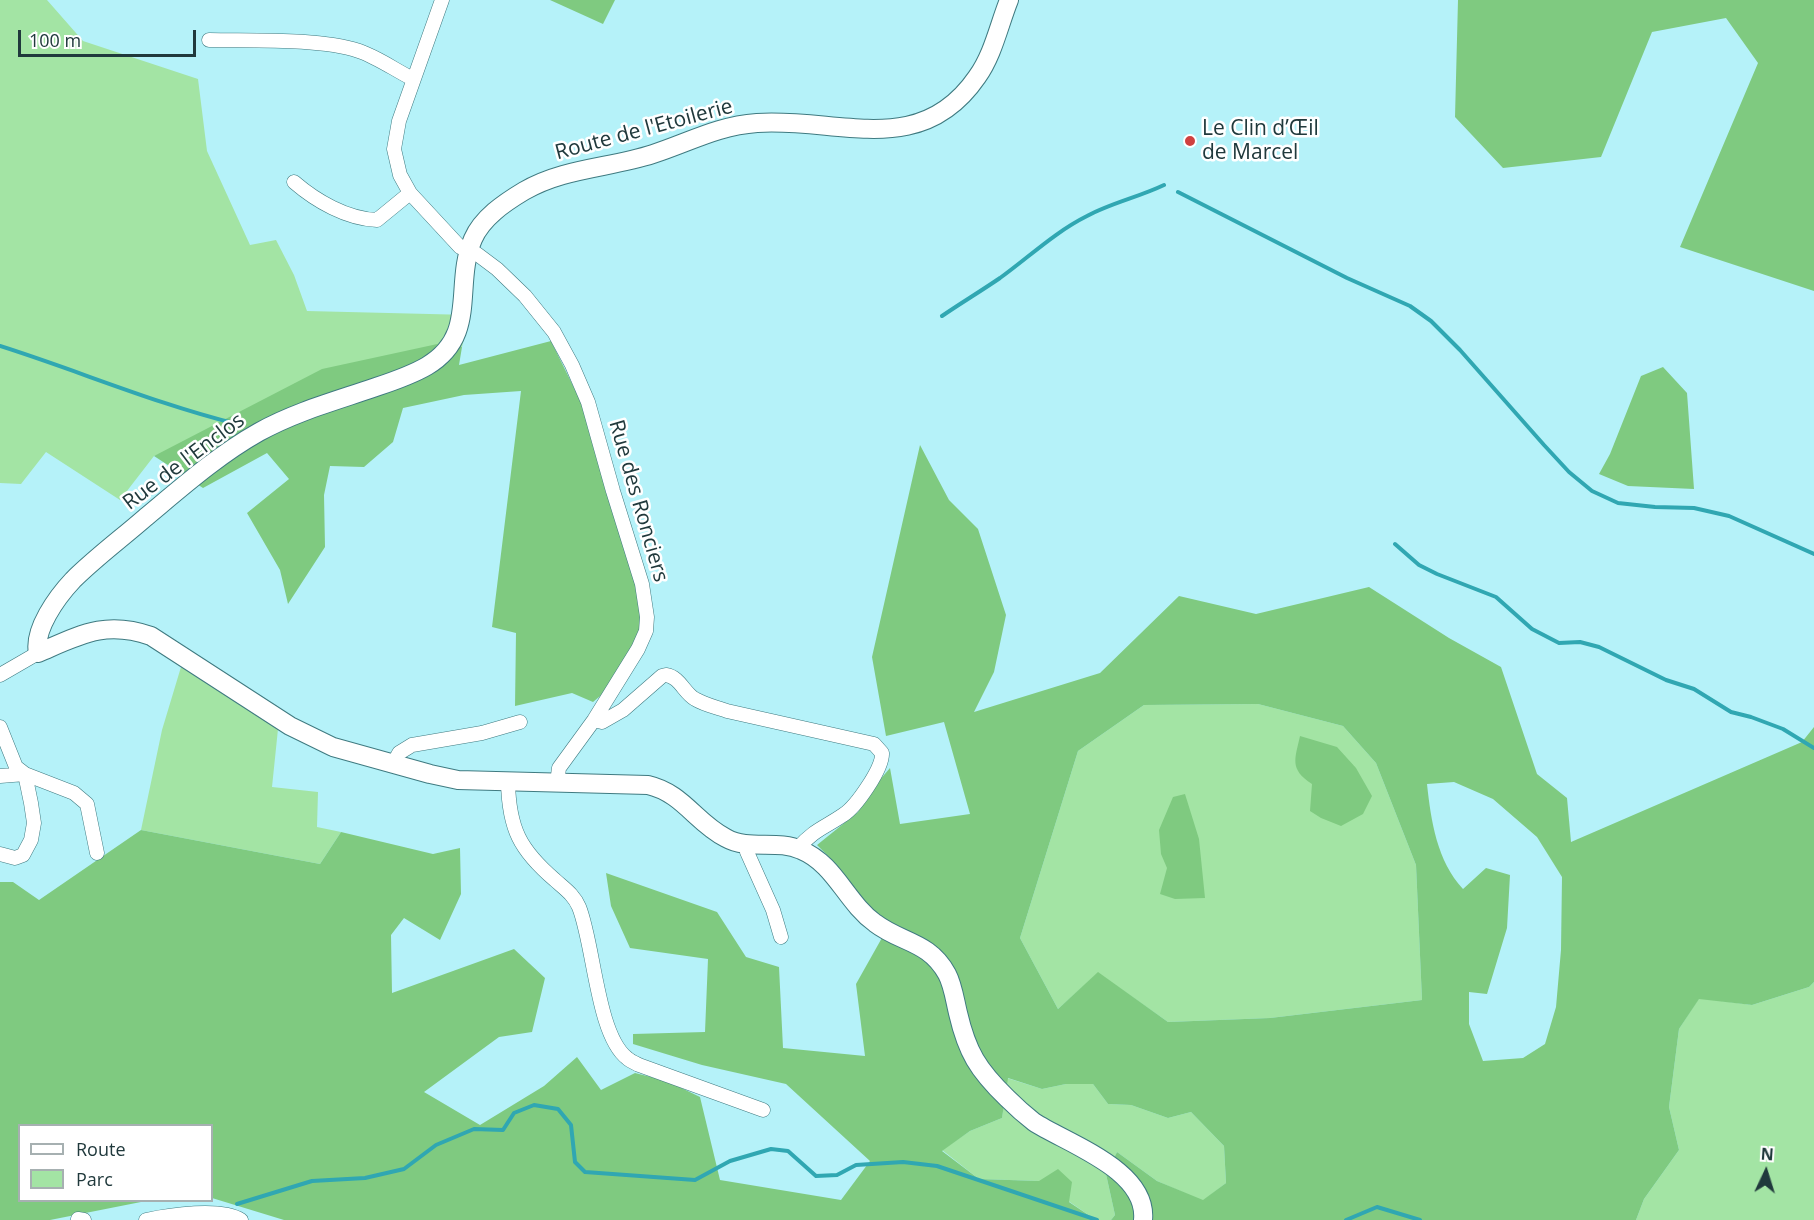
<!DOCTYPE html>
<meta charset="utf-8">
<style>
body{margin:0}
#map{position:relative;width:1814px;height:1220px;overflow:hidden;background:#b5f2f9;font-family:"Open Sans",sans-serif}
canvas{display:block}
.legend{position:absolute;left:18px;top:1124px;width:195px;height:78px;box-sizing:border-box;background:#fff;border:2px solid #a6b0b1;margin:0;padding:8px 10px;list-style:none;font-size:18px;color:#20393c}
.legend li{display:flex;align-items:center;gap:12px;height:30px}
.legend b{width:30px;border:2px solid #a6b0b1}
.north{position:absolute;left:1736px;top:1142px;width:60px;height:60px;-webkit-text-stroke:4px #fff;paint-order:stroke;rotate:4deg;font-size:16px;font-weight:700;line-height:24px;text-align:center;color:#20393c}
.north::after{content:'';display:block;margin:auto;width:21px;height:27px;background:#20393c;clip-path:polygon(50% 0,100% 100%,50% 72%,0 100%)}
.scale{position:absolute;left:18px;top:30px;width:178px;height:27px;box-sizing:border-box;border:3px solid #20393c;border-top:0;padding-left:8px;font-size:18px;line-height:21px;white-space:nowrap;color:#20393c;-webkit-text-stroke:4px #fff;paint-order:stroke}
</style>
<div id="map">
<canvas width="1814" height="1220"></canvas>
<ul class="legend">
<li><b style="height:8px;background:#fff"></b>Route</li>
<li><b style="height:16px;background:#a3e4a4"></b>Parc</li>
</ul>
<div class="north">N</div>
<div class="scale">100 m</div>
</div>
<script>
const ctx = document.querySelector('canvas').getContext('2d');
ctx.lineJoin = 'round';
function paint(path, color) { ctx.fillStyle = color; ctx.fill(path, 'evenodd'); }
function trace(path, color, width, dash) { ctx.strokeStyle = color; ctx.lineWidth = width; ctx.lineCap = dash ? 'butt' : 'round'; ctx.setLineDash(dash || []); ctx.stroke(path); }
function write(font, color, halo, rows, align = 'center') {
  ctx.font = font + ' "Open Sans",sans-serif'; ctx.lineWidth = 5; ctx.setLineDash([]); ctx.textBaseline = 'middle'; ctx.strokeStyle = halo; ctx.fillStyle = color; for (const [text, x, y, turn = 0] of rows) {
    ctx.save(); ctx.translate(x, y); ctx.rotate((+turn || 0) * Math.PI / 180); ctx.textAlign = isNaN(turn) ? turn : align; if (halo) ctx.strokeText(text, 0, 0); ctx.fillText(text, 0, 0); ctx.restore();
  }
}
paint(new Path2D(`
 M0,0h47l36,41 115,38 9,72 43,94 26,-5 18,35 13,36 163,4 -8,32 -20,-4 -288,113 -34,44 -74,-48 -25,32 -21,-1z
 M181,667l97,62 -6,58 46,5 -1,35 24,5 -21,32 -179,-34 21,-100z
 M1258,704l85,22 33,37 40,102 6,135 -152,18 -102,4 -70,-49 -40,36 -38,-71 58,-187 66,-46z
 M1814,982v238h-178l8,-21 35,-49 -10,-43 10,-78 20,-31 53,7 57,-18z
 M1007,1078l35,11 24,-5h27l15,20 23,1 37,13 23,-6 33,34 2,37 -23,18 -46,-20 -40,-29 -11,22 9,41 -4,5h-15l-57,-39 -60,-2 -37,-29 28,-19 32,-13z`), '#a3e4a4');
paint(new Path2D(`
 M550,0h65l-12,24z
 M1458,0h356v291l-134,-44 78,-184 -32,-45 -74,14 -51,125 -98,11 -48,-51z
 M551,341l33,67 56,179 2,42 -37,63 -12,10 -21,-9 -57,13 1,-73 -24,-6 29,-236 -57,4 -61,13 -10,34 -29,25 -34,-1 -6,29 1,52 -37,57 -8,-34 -33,-57 42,-34 -22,-26 -64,35 -49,-32 168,-87 120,-26 20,4 -3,18z
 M1663,367l24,26 7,96 -66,-3 -29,-12 11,-20 31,-78z
 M920,445l29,55 29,29 28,86 -12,57 -20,40 126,-39 79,-77 77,18 113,-27 80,51 52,29 36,107 30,24 4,44 231,-100 12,-15v255l-5,5 -57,18 -53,-6 -20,30 -10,78 10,43 -35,49 -8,21h-525l4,-5 -9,-41 11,-22 40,29 46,19 23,-17 -2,-37 -33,-34 -23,6 -37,-13 -23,-1 -15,-20h-27l-24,5 -34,-11 -6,40 -32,13 -28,20 37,28 60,2 19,-12 14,13 -3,20 27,18h-812l-72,-22v-72h-192v74l126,1 -96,19h-50v-338h13l26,18 102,-70 179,34 21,-32 92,22 27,-6 1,46 -21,46 -36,-22 -13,17 1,58 122,-44 31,29 -13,54 -33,5 -75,55 56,33 64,-39 33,-29 24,33 34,-17 32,8 33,16 20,83 121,20 29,-39 -84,-77 -84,-19 -69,-21v-10l72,-2 3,-73 -78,-11 -19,-42 -5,-33 111,39 29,45 33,10 4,81 82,8 -9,-72 27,-48 -47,-72 -19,-19 41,-33 14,-23 18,-21 10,56 70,-10 -26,-92 -58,14 -14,-79zM1258,704l85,22 33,37 40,102 6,135 -152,18 -102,4 -70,-50 -40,37 -38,-71 58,-187 66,-46zM1454,782l39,17 44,38 25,40 -1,73 -5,57 -11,37 -22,14 -40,3 -14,-37v-32l18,2 20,-66 3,-53 -24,-7 -23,21c-26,-28 -32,-68 -36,-105z
 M1300,736l37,11 19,21 16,28 -9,18 -22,12 -20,-8 -11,-7 2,-27c-23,-15 -17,-25 -12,-48z
 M1185,794l14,45 6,59 -30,1 -15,-5 7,-26 -6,-14 -2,-24 14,-33z`), '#7fca80');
trace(new Path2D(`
 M1178,192l169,86 63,28 21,15 29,29 84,95 25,27 23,19 26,12 37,4 39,1 35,8 85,38
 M942,316c19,-13 39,-25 58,-38 29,-21 55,-46 87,-62 24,-13 52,-19 77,-31
 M0,346c79,25 156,58 237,78
 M1395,544l24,21 18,9 59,23 36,32 27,14 21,-1 19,5 67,33 28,9 37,23 20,5 32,12 31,19
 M237,1204l75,-23 53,-3 39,-9 32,-24 38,-16 29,1 11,-17 20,-8 24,4 13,16 4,37 10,10 110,8 35,-19 41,-12 17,2 28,25 21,-1 19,-10 47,-3 34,4 160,54
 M1346,1220l31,-13 43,13`), '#30a7b2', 4);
const street = new Path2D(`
 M442,0l-43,121 -5,28 6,26 10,18 50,54 17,7 20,15 28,27 29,36 18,33 16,37 25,89 29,93 5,33 -1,14 -8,18 -44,71 -35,48 -2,15
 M209,40c44,1 110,-2 150,11 18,6 36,19 54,28
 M294,182c22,19 53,37 83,38l33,-27
 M0,675l38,-22
 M594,720l8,2 21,-12 39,-34 4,-1c14,2 18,18 29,24 10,6 21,8 32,12l147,33 8,9c1,15 -26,54 -39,62 -19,13 -28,14 -45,33
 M0,727l16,40 9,7 6,29 3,20 -3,17 -8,15 -8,3 -15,-4
 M393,764l6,-11 13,-8 70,-12 38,-11
 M0,776l25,-2 49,19 13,11 10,49
 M508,782c1,47 12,68 47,98 10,9 19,15 24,27 15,37 18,128 48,151 3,3 8,5 12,7l124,45
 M747,844v8l26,58 8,27
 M78,1219l6,1
 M146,1220c23,-5 75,-13 95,0`);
const secondary = new Path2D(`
 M1009,0c-10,25 -16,55 -32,77 -57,83 -139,40 -220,46 -40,3 -67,19 -104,31 -43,14 -90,14 -129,37 -20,12 -42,27 -51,48 -20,46 6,96 -46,127 -17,10 -36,16 -54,22 -38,13 -78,24 -114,44 -41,23 -77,55 -113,85 -24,21 -51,41 -73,63 -16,17 -40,50 -35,73 42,-18 67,-33 113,-17l139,90 43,21 97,27 28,6 190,5c35,8 48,38 78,53 23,13 51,1 75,12 34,14 45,52 74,73 26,20 54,18 72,51 6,11 8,27 11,39 9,39 20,57 49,85 8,8 18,17 27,24 34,22 114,48 109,98`);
trace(street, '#3f7a80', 15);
trace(secondary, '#3f7a80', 20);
trace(street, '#fff', 14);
trace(secondary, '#fff', 18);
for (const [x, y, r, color] of [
 [1190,141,6,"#cf4040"]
]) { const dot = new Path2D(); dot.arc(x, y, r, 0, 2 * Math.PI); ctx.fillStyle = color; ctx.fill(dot); trace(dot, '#fff', 2); }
write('21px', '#20393c', '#fff', [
 ["Le Clin d’Œil",1202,129],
 ["de Marcel",1202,153]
], 'left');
write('21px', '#20393c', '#fff', [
 ["Route de l'Etoilerie",644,130,-15],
 ["Rue de l'Enclos",184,462,-37],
 ["Rue des Ronciers",638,501,74]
]);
</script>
